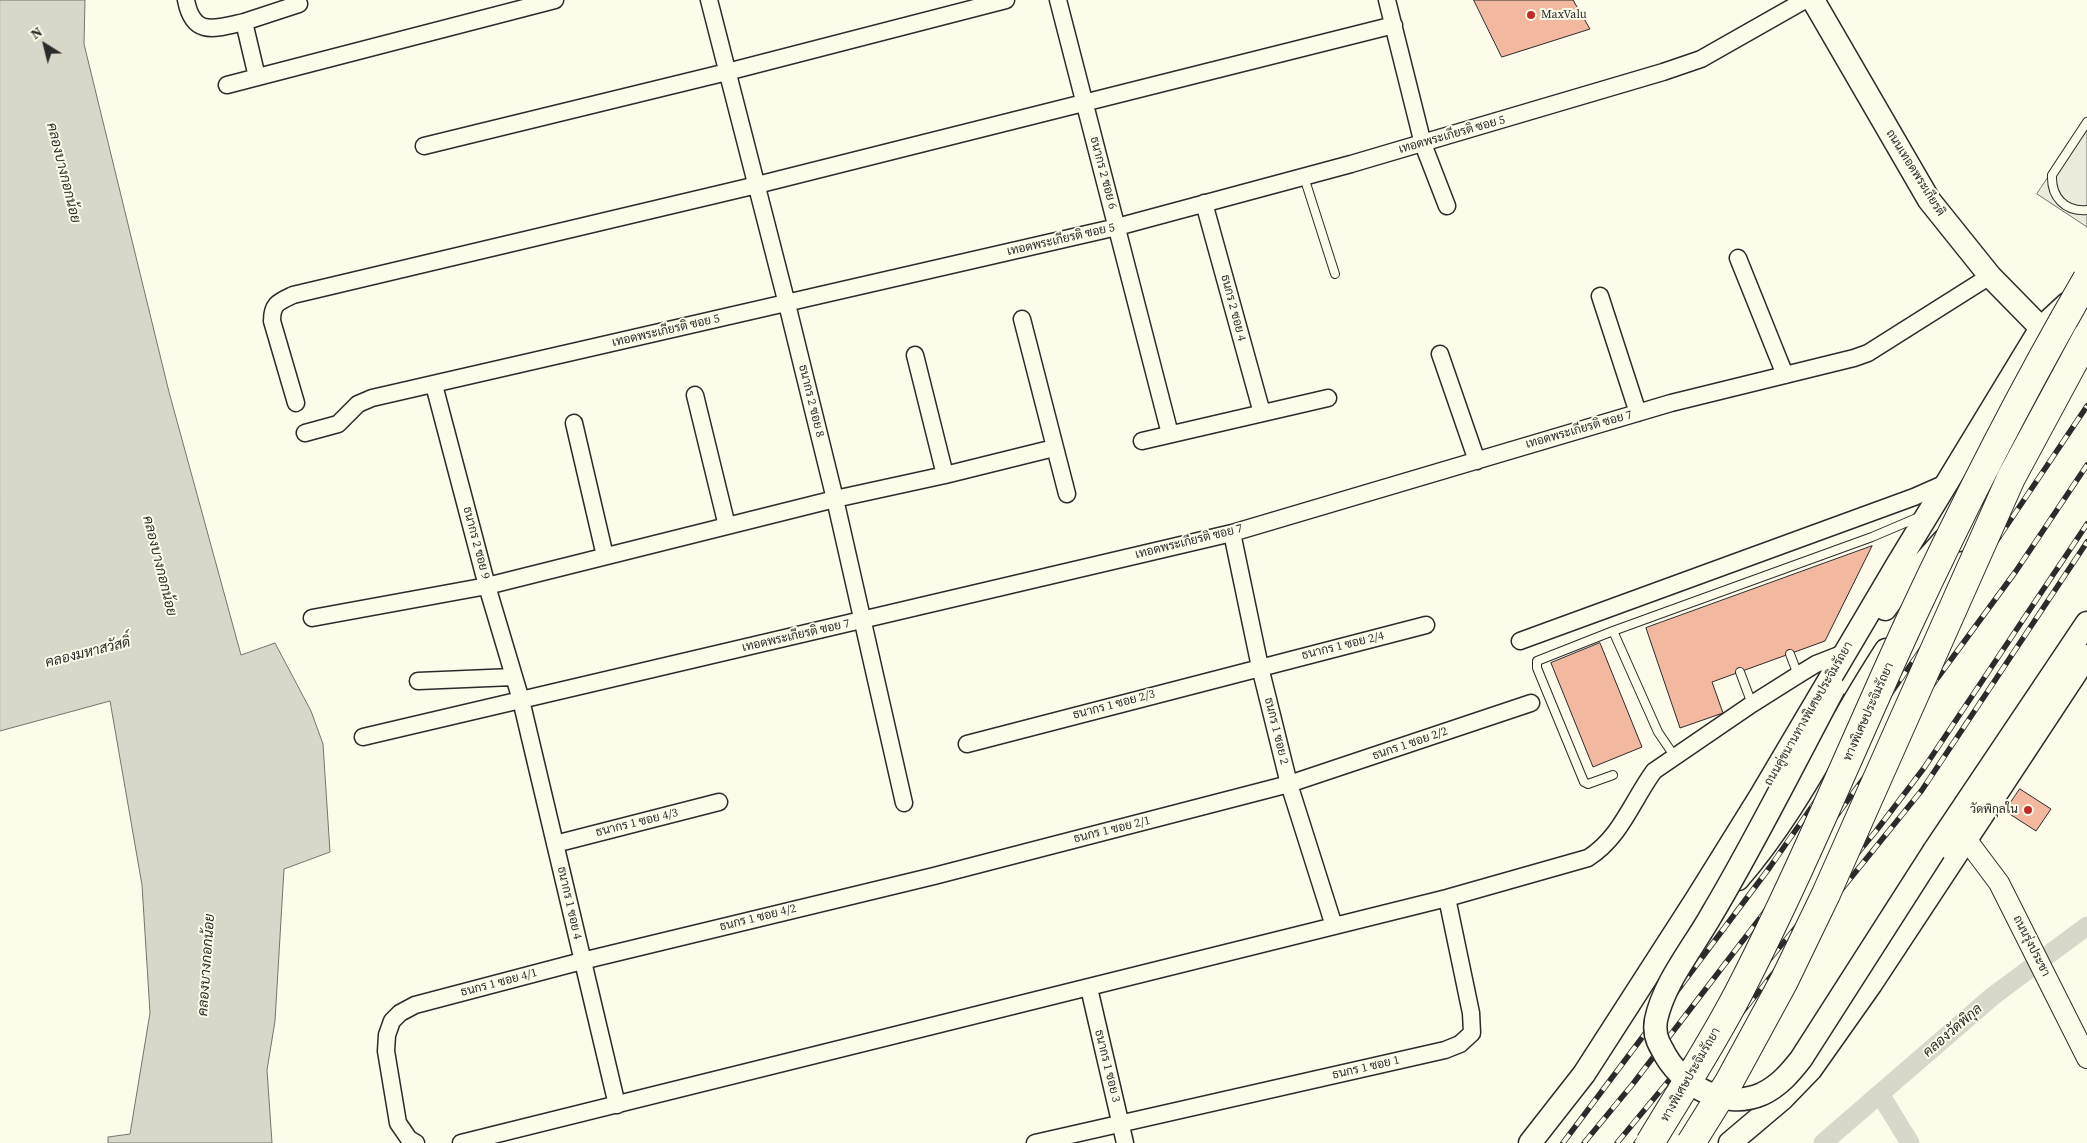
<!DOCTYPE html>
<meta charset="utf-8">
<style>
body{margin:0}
#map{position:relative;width:2087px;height:1143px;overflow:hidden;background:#fdfbea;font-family:"Source Serif 4",serif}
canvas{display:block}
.north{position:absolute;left:20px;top:20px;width:50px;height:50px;-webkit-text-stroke:4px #fdfbea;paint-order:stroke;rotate:324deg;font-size:14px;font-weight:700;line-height:20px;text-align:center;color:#2b2b2b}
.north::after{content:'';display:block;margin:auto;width:18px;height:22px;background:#2b2b2b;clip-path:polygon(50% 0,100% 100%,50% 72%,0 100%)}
</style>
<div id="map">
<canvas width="2087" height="1143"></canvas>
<div class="north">N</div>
</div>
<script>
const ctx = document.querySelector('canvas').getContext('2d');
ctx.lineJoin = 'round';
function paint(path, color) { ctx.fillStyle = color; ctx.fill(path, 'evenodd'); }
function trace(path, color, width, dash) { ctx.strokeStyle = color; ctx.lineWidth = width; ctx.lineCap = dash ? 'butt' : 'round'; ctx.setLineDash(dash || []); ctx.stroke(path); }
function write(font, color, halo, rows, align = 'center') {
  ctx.font = font + ' "Source Serif 4",Sarabun,serif'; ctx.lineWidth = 4; ctx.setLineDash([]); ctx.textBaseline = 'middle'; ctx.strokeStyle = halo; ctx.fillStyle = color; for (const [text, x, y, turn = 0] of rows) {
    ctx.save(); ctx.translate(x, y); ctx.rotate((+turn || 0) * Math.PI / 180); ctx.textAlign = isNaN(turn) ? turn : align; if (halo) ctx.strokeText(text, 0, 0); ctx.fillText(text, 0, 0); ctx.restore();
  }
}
const parking = new Path2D(`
 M2087,119v108l-50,-33z`);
paint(parking, '#eceadb');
trace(parking, '#74746e', 1);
const water = new Path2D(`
 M0,0h85l-1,44 85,348 72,263 34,-12 36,68 12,33 7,108 -46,17 -9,152 -8,49 5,73h-164v-6l22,-3 20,-121 -8,-128 -32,-184 -110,30z`);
paint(water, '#d8d7c9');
trace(water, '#74746e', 1);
trace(new Path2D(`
 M1880,1094l30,49
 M1823,1143l170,-147 94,-70`), '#d8d7c9', 19);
const building = new Path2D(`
 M1474,0h99l17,29 -88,28z
 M1872,546l-47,95 -113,41 11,31 -43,15 -34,-100z
 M1600,643l42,104 -49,20 -42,-104z
 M2020,789l31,20 -15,22 -31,-20z`);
paint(building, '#f2b8a0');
trace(building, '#2b2b2b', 1);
const service = new Path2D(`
 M2087,122l-35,53c-1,22 13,37 35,35
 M1304,177l31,97
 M1613,631l45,101 17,25
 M1790,654l8,21
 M1740,672l12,32
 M1613,775l-25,9 -4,-2 -47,-114v-7l76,-30 259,-94 47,-20`);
const minor = new Path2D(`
 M186,0c7,37 28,29 58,22l13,55
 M709,0l78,304 48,195 69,304
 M1058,0l112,434
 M1387,0l36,144 24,62
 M244,22l55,-18
 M227,85l328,-85
 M424,146l303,-74 279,-72
 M1204,203l58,210
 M1738,258l47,117
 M1600,296l38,117
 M1022,319l45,175
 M1440,354l37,107
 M915,355l30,120
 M434,385l53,201 34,114 96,405
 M695,395l32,131
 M296,403l-24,-82c0,-17 6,-19 21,-26l464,-110 637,-160
 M574,423l31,133
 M305,433l33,-9 20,-20 14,-6 745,-171 234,-63 312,-92 38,-13 104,-59
 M1142,441l186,-43
 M1232,533l28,134 29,117 45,142
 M312,618l175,-32 348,-87 110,-24 109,-27
 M1520,641l394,-144 34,-15
 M418,681l95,-4
 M363,737l869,-204 439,-130 183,-45 14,-5 122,-77
 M967,744l459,-119
 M555,844l164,-42
 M1089,988l36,155
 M416,1143l-7,-4 -11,-16 -12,-72 1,-16 5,-14 8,-8 15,-8 167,-44 352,-85 355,-92 242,-81
 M461,1143l986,-245 141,-40c33,-21 44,-57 66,-87l98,-67 46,-29 18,-11 28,-11
 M1035,1143l410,-93 15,-6 12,-11 -1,-20 -24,-115`);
const tertiary = new Path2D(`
 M1966,839l33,44 88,175`);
const secondary = new Path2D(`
 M1813,0l116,200 61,76 51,52
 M1959,540l43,-65
 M1885,609l14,-19 45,-50
 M1934,851l153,-228
 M1738,879c60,-69 98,-153 148,-229
 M1530,1143l54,-69 112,-174 64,-103 137,-232 144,-237 26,-24
 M1730,1143l52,-44 29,-30 60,-85 216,-328`);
trace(service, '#2b2b2b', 10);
trace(minor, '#2b2b2b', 19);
trace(tertiary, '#2b2b2b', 22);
trace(secondary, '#2b2b2b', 25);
trace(service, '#fdfbea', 8);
trace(minor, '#fdfbea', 16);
trace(tertiary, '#fdfbea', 20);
trace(secondary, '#fdfbea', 22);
const rail = new Path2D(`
 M1563,1143l207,-276 219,-315 98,-146
 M1584,1143l48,-58 155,-202 229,-312 71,-106
 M1617,1143l259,-312 48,-63 163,-244
 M1636,1143l286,-353 165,-248`);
trace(rail, '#2b2b2b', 5.5);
trace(rail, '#fdfbea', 4, [11]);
const secondaryBridge = new Path2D(`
 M1834,688c-40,75 -78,152 -122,226 -19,34 -48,68 -56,106 -2,10 1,21 6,29 17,35 61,62 100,45 17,-8 28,-21 39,-35l133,-208`);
const motorwayBridge = new Path2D(`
 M1650,1143c30,-50 62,-99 89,-151 62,-120 113,-245 169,-367 55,-118 114,-234 179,-346
 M1691,1143l38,-61 55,-101 42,-87 185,-416 76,-141`);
trace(secondaryBridge, '#2b2b2b', 25, []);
trace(motorwayBridge, '#2b2b2b', 30, []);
trace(secondaryBridge, '#fdfbea', 22);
trace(motorwayBridge, '#fdfbea', 28);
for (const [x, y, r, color] of [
 [1531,15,5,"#c62828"],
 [2028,810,5,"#c62828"]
]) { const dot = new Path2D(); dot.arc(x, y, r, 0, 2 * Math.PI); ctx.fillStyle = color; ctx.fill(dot); trace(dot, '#fdfbea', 2); }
write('12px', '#2b2b2b', '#fdfbea', [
 ["MaxValu",1541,15],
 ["วัดพิกุลใน",2018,810,"right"]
], 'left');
write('12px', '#2b2b2b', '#fdfbea', [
 ["เทอดพระเกียรติ ซอย 5",1452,135,-16],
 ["ธนากร 2 ซอย 6",1103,173,75],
 ["ถนนเทอดพระเกียรติ",1915,173,58],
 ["เทอดพระเกียรติ ซอย 5",1061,240,-13],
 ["ธนกร 2 ซอย 4",1233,308,75],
 ["เทอดพระเกียรติ ซอย 5",666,331,-13],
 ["ธนากร 2 ซอย 8",811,401,76],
 ["เทอดพระเกียรติ ซอย 7",1579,430,-16],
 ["เทอดพระเกียรติ ซอย 7",1189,542,-14],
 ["ธนากร 2 ซอย 9",476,543,75],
 ["เทอดพระเกียรติ ซอย 7",796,636,-13],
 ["ธนากร 1 ซอย 2/4",1343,646,-14],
 ["ธนากร 1 ซอย 2/3",1114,705,-15],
 ["ทางพิเศษประจิมรัถยา",1869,712,-66],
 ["ถนนคู่ขนานทางพิเศษประจิมรัถยา",1809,714,-60],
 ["ธนกร 1 ซอย 2",1276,731,76],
 ["ธนกร 1 ซอย 2/2",1410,744,-19],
 ["ธนากร 1 ซอย 4/3",637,823,-14],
 ["ธนกร 1 ซอย 2/1",1112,830,-14],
 ["ธนากร 1 ซอย 4",569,903,77],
 ["ธนกร 1 ซอย 4/2",758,918,-14],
 ["ถนนรุ่งประชา",2031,946,63],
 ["ธนกร 1 ซอย 4/1",499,983,-15],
 ["ธนากร 1 ซอย 3",1107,1066,76],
 ["ธนกร 1 ซอย 1",1366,1068,-13],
 ["ทางพิเศษประจิมรัถยา",1691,1075,-60]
]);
write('italic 14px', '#2b2b2b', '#fdfbea', [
 ["คลองบางกอกน้อย",63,173,76],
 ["คลองบางกอกน้อย",159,566,76],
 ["คลองมหาสวัสดิ์",88,653,-14],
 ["คลองบางกอกน้อย",207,965,-86],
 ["คลองวัดพิกุล",1953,1031,-41]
]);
</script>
